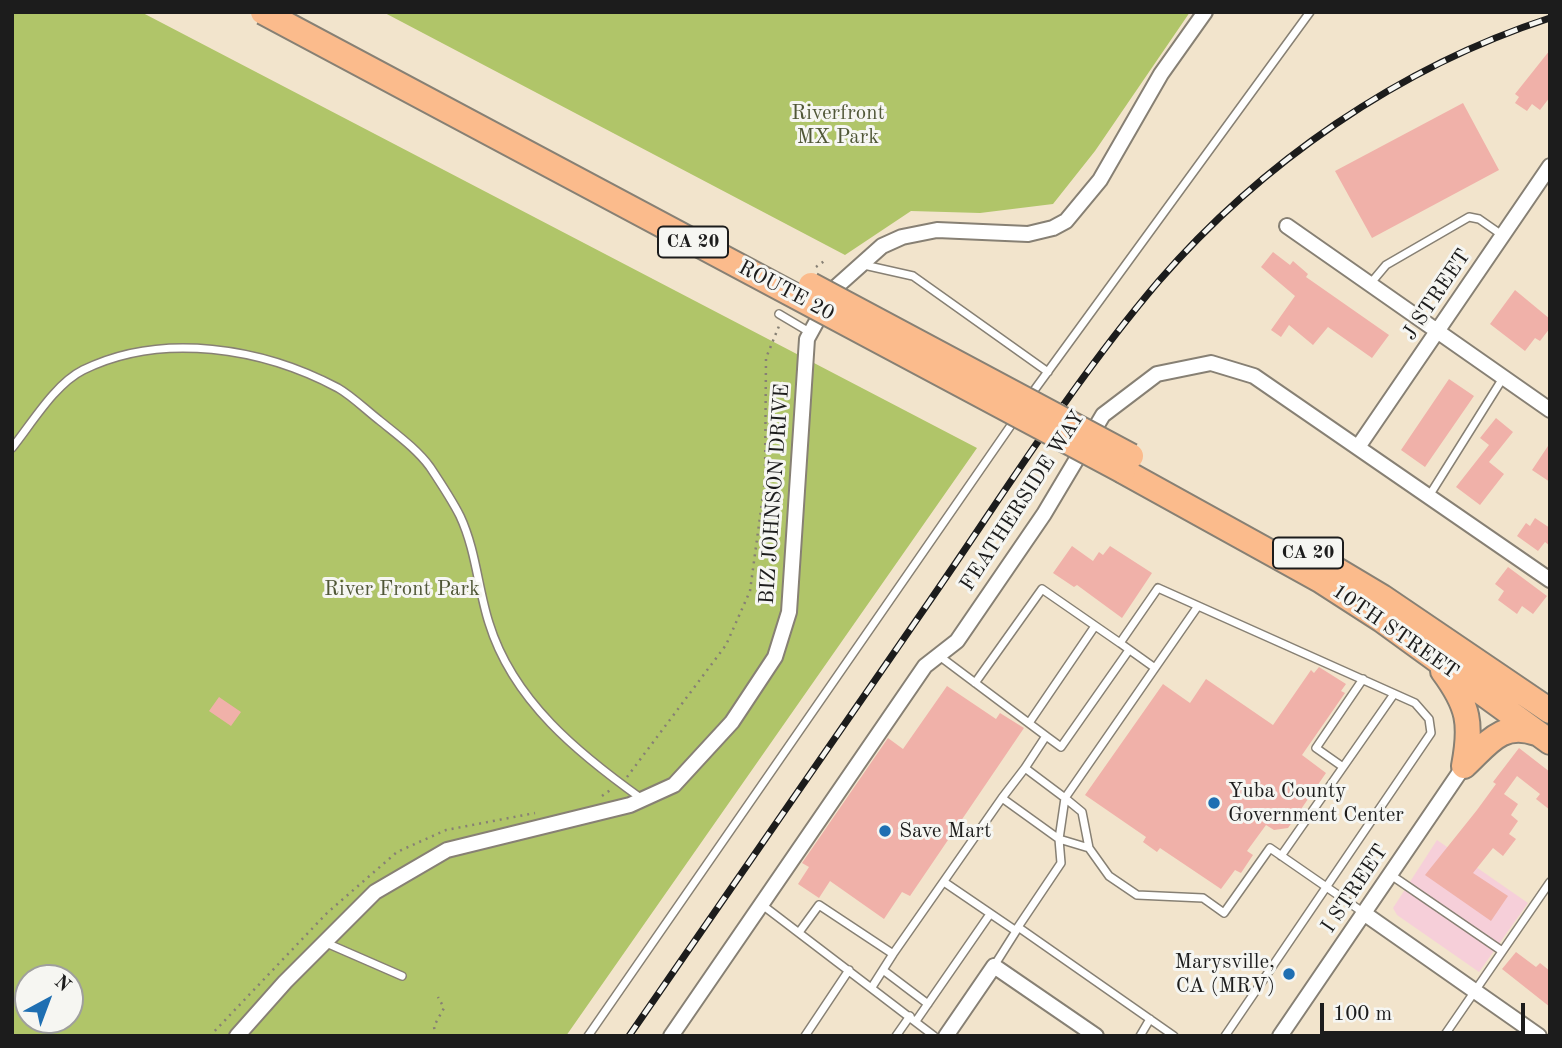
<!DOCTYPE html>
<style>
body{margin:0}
#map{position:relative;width:1562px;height:1048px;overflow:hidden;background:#f2e4cc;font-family:"Old Standard TT",serif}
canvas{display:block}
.frame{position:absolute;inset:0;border:14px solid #1c1c1c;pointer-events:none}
.north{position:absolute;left:14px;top:964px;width:70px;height:70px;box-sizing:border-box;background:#f6f6f2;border:2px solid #9f9f9c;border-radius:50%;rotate:41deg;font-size:19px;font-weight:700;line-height:28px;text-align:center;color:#1c1c1c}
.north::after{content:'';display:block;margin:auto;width:24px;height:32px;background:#1f6fb2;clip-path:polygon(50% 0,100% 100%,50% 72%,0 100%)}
.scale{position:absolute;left:1320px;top:1003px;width:205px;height:32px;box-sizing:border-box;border:4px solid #1c1c1c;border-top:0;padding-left:9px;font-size:21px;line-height:24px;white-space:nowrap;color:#1c1c1c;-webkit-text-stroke:5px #f6f6f2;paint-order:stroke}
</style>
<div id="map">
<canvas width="1562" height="1048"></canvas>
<div class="frame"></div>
<div class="north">N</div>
<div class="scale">100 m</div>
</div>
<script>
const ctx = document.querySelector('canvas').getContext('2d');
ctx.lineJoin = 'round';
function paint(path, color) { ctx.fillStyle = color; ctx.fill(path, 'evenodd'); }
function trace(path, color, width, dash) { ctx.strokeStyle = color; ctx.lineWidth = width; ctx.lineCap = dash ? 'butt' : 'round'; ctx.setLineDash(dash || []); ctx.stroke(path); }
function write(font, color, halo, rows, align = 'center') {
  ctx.font = font + ' "Old Standard TT",serif'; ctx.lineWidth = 6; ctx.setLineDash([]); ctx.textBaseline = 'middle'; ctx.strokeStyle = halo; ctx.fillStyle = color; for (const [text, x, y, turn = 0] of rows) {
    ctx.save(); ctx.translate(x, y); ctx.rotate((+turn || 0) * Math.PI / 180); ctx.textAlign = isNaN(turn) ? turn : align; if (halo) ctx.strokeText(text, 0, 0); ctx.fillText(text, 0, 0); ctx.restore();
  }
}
paint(new Path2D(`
 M1437,840l91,63 -49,69 -82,-57 -4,-7z`), '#f6cfd9');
paint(new Path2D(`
 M12,12h129l836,436 -411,588h-554zM28,978h42v42h-42z
 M383,12h807l-95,139 -42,53 -73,9 -69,-2 -66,44z`), '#b0c569');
paint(new Path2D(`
 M1550,50v47l-10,13 -8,-6 -5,7 -12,-8 4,-6 -4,-3z
 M1463,103l36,67 -127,68 -37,-67z
 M1273,252l17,13 3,-4 15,13 -2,3 83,58 -17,23 -44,-31 -15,18 -24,-20 -8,12 -10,-7 24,-34 -34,-29z
 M1515,290l35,29v9l-10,13 -5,-3 -10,13 -35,-27z
 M1449,379l25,17 -49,71 -24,-17z
 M1496,418l17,14 -24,30 15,12 -24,31 -24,-18 33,-42 -9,-7z
 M1550,443v39l-18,-12z
 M1535,518l15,10v18l-5,-4 -7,9 -21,-15 9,-13 4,3z
 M1072,546l21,15 6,-9 4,3 7,-9 42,27 -30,45 -45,-33 -3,2 -21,-14z
 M1508,567l39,29 -14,18 -11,-8 -5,8 -19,-14 6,-9 -9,-7z
 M1319,667l27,17 -5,7 4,2 -43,62 24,18 -38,55 -14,2 -8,-5 -19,26 6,4 -12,18 -6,-3 -14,19 -61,-41 -3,4 -14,-10 3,-5 -61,-42 78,-111 27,19 16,-24 67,46 38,-55 3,3z
 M947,686l49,33 4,-6 24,15 -114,168 -8,-4 -18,27 -54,-38 -11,17 -21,-14 11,-17 -7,-4 86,-125 15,11z
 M219,697l22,15 -10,14 -22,-15z
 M1519,748l31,24v38l-14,-11 4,-5 -23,-18 -13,18 14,10 -7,11 7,6 -9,13 7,5 -13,17 -10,-8 -20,25 35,23 -17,25 -66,-46 52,-65 19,-26 -3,-2z
 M1516,952l20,15 4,-4 10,8v36l-48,-38z`), '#f0b1a9');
const service = new Path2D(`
 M864,265l49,11 135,96
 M1370,284l16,-19 83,-48 10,2 23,16
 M779,314l32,19
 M1030,396l280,-384
 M12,448c20,-25 43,-64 71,-78 79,-39 180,-22 255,18 14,8 28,22 41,32 17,14 38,29 51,47 10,15 22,33 30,49 16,34 18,73 29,107 24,78 90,131 153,176
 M1429,496l74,-118
 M938,655l108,81 -21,32 40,30 90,-130 -35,-25 38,-55 257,115 14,16 2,14 -206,303
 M1155,668l43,-62
 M975,683l67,-94 78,54
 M1029,723l66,-97
 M1046,736l15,11 68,-97
 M1343,767l-27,-19 47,-69
 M1025,768l-23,30 57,41 2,24 -43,64 156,109
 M1065,798l17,14 7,36 -30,-9z
 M1089,848l20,28 28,19 66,3 21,15 46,-65 94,65
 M1281,856l113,-162
 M1391,875l111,76
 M944,882l72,49
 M761,904l173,132
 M800,931l19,-26 74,49 109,-156
 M324,942l78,34
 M994,966l24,-38
 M883,970l45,34
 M872,987l21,-33
 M916,1021l74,-107
 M588,1036l428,-618
 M805,1036l44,-66
 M896,1036l14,-20
 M1140,1036l10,-17
 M1444,1036l106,-154`);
const minor = new Path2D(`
 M1287,226l263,184
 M1358,447l192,-281
 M1365,914l174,122
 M237,1036l48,-54 90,-90 72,-42 183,-45 44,-20 58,-63 43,-65 14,-45 18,-273 28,-51 47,-42 20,-9 35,-7 91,4 25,-6 13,-7 34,-41 61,-106 44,-62
 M671,1036l254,-370 32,-25 87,-127 59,-99 54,-41 54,-11 43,13 296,204
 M946,1036l48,-70 102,70
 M1280,1036l184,-270`);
const trunk = new Path2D(`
 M1123,471l197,109 62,40 168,122
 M1310,554l72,43 168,114
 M1443,671c26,35 29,53 21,95
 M1464,766c24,-22 37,-45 72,-33`);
trace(service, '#878074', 10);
trace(minor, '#878074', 18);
trace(trunk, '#878074', 28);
trace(new Path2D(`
 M816,267l11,-8
 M627,777l99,-132 24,-54 15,-111 1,-122 13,-32
 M602,796l11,-8
 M210,1036l117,-123 70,-61 49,-22 89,-17
 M435,1036l-1,-10 10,-18 -6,-11`), '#878074', 2.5, [2, 5]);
trace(service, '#fff', 7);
trace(minor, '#fff', 14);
trace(trunk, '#fbbb8c', 24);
const rail = new Path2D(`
 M629,1036c100,-145 200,-289 300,-434 74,-107 144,-220 229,-320 103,-119 241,-215 392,-264`);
trace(rail, '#1c1c1c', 7);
trace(rail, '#f6f6f2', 4.5, [13]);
const trunkBridge = new Path2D(`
 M263,12l860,459
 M811,285l320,171`);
trace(trunkBridge, '#878074', 28, []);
trace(trunkBridge, '#fbbb8c', 24);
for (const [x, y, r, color] of [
 [1214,803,7,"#1f6fb2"],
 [885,831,7,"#1f6fb2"],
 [1289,974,7,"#1f6fb2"]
]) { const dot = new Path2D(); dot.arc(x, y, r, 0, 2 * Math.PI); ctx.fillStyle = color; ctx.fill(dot); trace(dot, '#f6f6f2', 2.5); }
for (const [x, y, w] of [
 [693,242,70],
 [1308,553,70]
]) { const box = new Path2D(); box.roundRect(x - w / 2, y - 15.5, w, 31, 5); ctx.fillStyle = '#f6f6f2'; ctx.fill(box); trace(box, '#1c1c1c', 2); }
write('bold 19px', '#1c1c1c', null, [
 ["CA 20",693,242],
 ["CA 20",1308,553]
]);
write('21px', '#505737', '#f6f6f2', [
 ["Riverfront",838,113],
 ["MX Park",838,137],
 ["River Front Park",402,589]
]);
write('21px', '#1c1c1c', '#f6f6f2', [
 ["ROUTE 20",786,291,28],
 ["J STREET",1437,295,-56],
 ["BIZ JOHNSON DRIVE",775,494,-86],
 ["FEATHERSIDE WAY",1023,501,-57],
 ["10TH STREET",1395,632,35],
 ["I STREET",1355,889,-56]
]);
write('21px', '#1c1c1c', '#f6f6f2', [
 ["Yuba County",1228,791],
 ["Government Center",1228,815],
 ["Save Mart",899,831],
 ["Marysville,",1275,962,"right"],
 ["CA (MRV)",1275,986,"right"]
], 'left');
</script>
